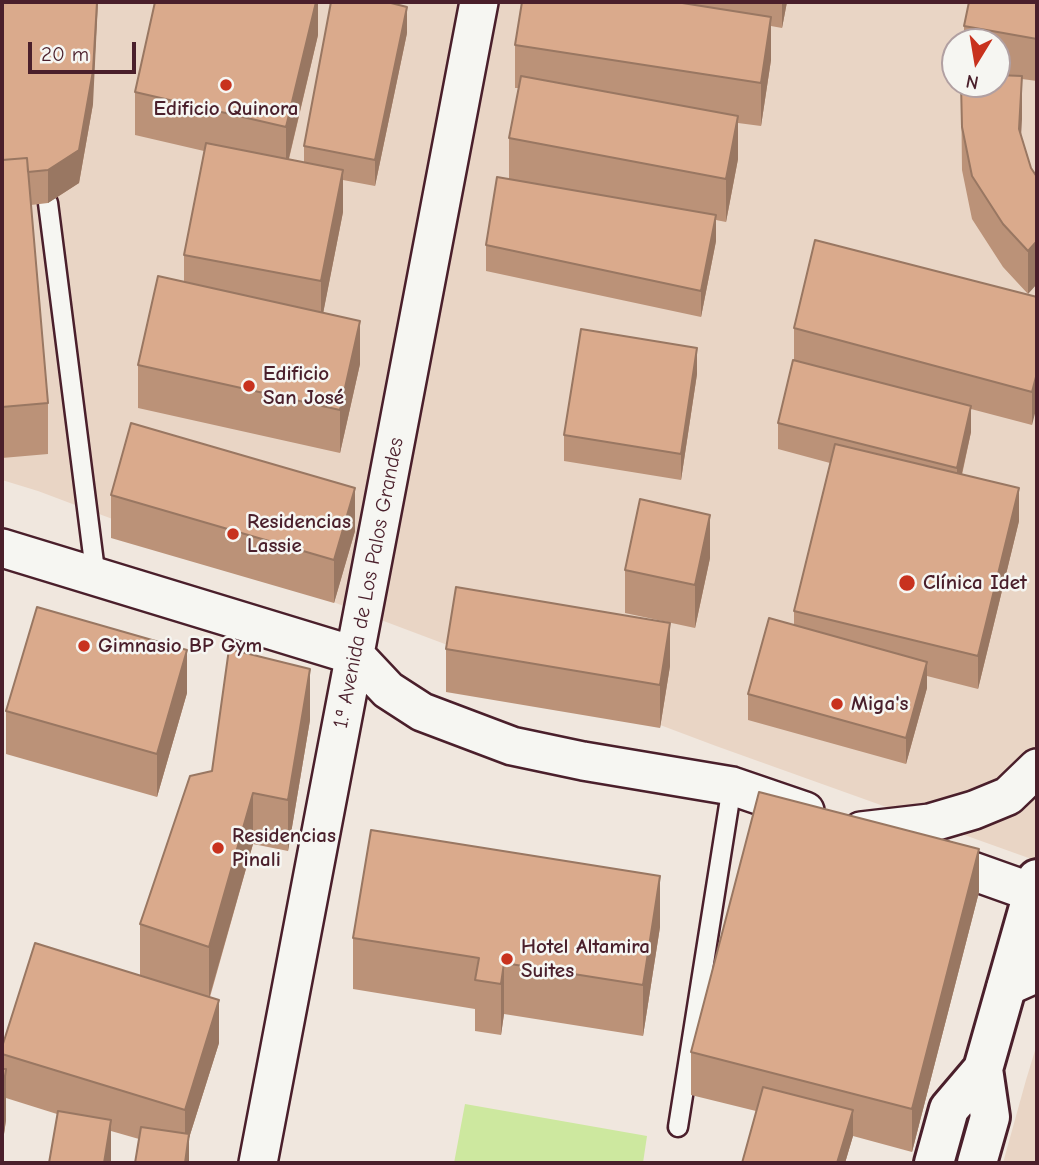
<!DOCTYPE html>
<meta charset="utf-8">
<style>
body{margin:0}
#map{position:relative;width:1039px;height:1165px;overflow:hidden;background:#f0e7de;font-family:"Comic Neue",sans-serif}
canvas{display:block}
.frame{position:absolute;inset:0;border:4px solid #4a1f2b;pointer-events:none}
.north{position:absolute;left:941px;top:28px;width:70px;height:70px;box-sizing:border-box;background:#f6f6f2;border:2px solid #b1a0a2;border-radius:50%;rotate:191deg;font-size:19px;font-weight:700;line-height:28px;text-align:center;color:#4a1f2b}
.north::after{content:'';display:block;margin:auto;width:24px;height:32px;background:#c8321e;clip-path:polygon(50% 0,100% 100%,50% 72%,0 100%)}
.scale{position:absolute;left:28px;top:42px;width:108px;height:32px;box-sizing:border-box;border:4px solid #4a1f2b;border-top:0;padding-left:9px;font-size:21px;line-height:24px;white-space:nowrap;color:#4a1f2b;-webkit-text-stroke:5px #f6f6f2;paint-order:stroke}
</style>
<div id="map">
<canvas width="1039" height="1165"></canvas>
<div class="frame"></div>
<div class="north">N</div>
<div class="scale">20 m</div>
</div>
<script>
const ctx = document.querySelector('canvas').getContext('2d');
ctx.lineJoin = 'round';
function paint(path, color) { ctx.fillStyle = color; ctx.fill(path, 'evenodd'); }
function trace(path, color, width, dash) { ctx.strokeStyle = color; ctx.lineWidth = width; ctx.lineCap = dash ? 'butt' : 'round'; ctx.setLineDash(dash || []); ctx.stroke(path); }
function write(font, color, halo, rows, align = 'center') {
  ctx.font = font + ' "Comic Neue",sans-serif'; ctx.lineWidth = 5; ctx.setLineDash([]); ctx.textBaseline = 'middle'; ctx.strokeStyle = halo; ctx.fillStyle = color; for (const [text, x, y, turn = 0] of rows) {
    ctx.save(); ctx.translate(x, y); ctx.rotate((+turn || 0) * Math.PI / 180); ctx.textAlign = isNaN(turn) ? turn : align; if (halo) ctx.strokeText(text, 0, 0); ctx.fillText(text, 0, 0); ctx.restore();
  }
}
paint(new Path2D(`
 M2,2h1035v859l-321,-115 -678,-255 -36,-11zM955,42h42v42h-42z
 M1037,1044v119h-34l23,-83z`), '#e9d5c5');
paint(new Path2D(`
 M465,1104l182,32 -4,27h-189z`), '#cde89f');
const service = new Path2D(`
 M48,203l46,360
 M678,1127l54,-341`);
const minor = new Path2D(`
 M2,548l354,108 32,34 34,22 90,34 71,15 149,25 73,25
 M861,831l69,-8 44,-13 34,-14 29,-28
 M933,857l104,37
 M1006,987l31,-14
 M258,1163l221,-1161`);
const secondary = new Path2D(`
 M934,1163l15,-54 34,-40
 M977,1163l13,-46 -7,-48 54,-190`);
trace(service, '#4a1f2b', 23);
trace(minor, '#4a1f2b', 42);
trace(secondary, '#4a1f2b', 44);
trace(service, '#f6f6f2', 18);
trace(minor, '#f6f6f2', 37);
trace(secondary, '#f6f6f2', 38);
paint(new Path2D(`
 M2,2l91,102 -14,79 -31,20 -17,2 17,198v51l-46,4z
 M318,2v33l-29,124 15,3v-16l103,-113 -32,153 -32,-6v32l-20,101 37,51 -20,89 -202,-45v-43l46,-83v-27l20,-104 -69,-16v-43z
 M522,2h265l-5,26 -11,-2v34l-10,66 -23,-3v36l-12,63 -10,-2v21l-15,76 -215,-46v-26l23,-66v-41l10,-50h-4v-43z
 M1037,2v79l-15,-2 -1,56 10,33 -3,126 -25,-27 -31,-48 -10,-49 -1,-86 36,-9v-33h-33v-16z
 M1037,297l-5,128 -61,-16v23l-9,43 57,46 -41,168 -51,-13v12l-21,76 -158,-44v-26l46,-69v-14l36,-148 -52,-14v-26l16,-63v-32z
 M697,374l-16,106 -117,-19v-26z
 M111,495l244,36 -21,72 -223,-65z
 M710,558l-15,70 -70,-15v-43z
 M446,649l224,17 -10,62 -214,-36z
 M187,693l-30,104 -151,-43v-43z
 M310,720l-22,131 -35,-7 -43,153 9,46 -30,95v25l-50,-24 -28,-8v32l-54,-49 -51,-16v22l-4,28v-101l182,-57 -44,-15v-51l72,-153z
 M979,892l-67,260 -59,-16 -8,27h-103l14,-52 -65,-16v-43z
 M660,927l-17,109 -139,-22 -3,21 -26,-4v-22l-122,-20v-51z`), '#bb9278');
paint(new Path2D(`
 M97,2h1l-5,102 -14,79 -31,20v-33z
 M316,2h2v33l-32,135v-43z
 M782,2h5l-5,26z
 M407,7v26l-32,153v-26z
 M771,17v43l-10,66v-43z
 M1022,76v43l-3,52v-42z
 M738,116v43l-12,63v-43z
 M343,170v42l-22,112v-43z
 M716,215v26l-15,76v-26z
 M1037,241v43l-9,10v-43z
 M360,321v43l-20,89v-43z
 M697,348v26l-16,106v-26z
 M1037,373v33l-5,19v-33z
 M971,406v26l-14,63v-27z
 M355,488v43l-21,72v-43z
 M1019,488v33l-41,168v-33z
 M710,515v43l-15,70v-43z
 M670,623v43l-10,62v-43z
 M187,650v43l-30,104v-43z
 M927,662v26l-21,76v-26z
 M310,669v51l-22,131v-51z
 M253,793v51l-44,154v-51z
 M979,849v43l-67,260v-43z
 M660,876v51l-17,109v-51z
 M504,963v51l-3,21v-51z
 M219,1000v43l-30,95v25h-4v-53z
 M6,1069v51l-4,28v-51z
 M853,1110v26l-8,27h-8z
 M111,1120v43h-7z`), '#997762');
const building = new Path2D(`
 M2,2h95l-4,69 -14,79 -31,20 -20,2 -1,-14 -25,2z
 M155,2h161l-30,125 -151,-35z
 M331,2h56l20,5 -32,153 -71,-14z
 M522,2h154l95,15 -10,66 -246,-38z
 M969,2h68v37l-73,-13z
 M997,75l25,1 -3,53 12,39 6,9v64l-9,10 -25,-27 -31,-48 -10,-49 -1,-43h36z
 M521,76l217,40 -12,63 -217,-41z
 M206,143l137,27 -22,111 -137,-26z
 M27,158l21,245 -46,4v-247z
 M497,177l219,38 -15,76 -215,-46z
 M815,240l222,57v76l-5,19 -238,-64z
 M158,276l202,45 -20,89 -202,-45z
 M581,329l116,19 -16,106 -117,-19z
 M793,360l178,46 -14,62 -179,-45z
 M131,423l224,65 -21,72 -223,-65z
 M835,444l184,44 -41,168 -184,-45z
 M640,499l70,16 -15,70 -70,-15z
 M456,587l214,36 -10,62 -214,-36z
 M37,607l150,43 -30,104 -151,-43z
 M769,618l158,44 -21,76 -158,-44z
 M229,649l81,20 -22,131 -35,-7 -44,154 -69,-23 50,-148 22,-5z
 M759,792l220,57 -67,260 -221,-57z
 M371,830l289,46 -17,109 -139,-22 -3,21 -26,-4 4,-22 -126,-20z
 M35,943l184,57 -34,110 -183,-56v-7z
 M2,1069h4l-4,28z
 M763,1087l90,23 -16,53h-95z
 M58,1111l53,9 -7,43h-55z
 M141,1127l48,7 -4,29h-50z`);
paint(building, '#daaa8c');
trace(building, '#997762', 2);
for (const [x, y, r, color] of [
 [226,85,7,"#c8321e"],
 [249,386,7,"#c8321e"],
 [233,534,7,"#c8321e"],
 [907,583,9,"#c8321e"],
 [84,646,7,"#c8321e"],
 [837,704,7,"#c8321e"],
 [218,848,7,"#c8321e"],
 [507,959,7,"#c8321e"]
]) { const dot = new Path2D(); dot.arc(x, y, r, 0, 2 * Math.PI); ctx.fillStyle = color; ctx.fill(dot); trace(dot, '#f6f6f2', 2.5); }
write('bold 21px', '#4a1f2b', '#f6f6f2', [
 ["Edificio Quinora",226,109,"center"],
 ["Edificio",263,374],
 ["San José",263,398],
 ["Residencias",247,522],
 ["Lassie",247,546],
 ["Clínica Idet",923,583],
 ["Gimnasio BP Gym",98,646],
 ["Miga's",851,704],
 ["Residencias",232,836],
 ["Pinali",232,860],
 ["Hotel Altamira",521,947],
 ["Suites",521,971]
], 'left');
write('21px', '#4a1f2b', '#f6f6f2', [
 ["1.ª Avenida de Los Palos Grandes",369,583,-79]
]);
</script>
